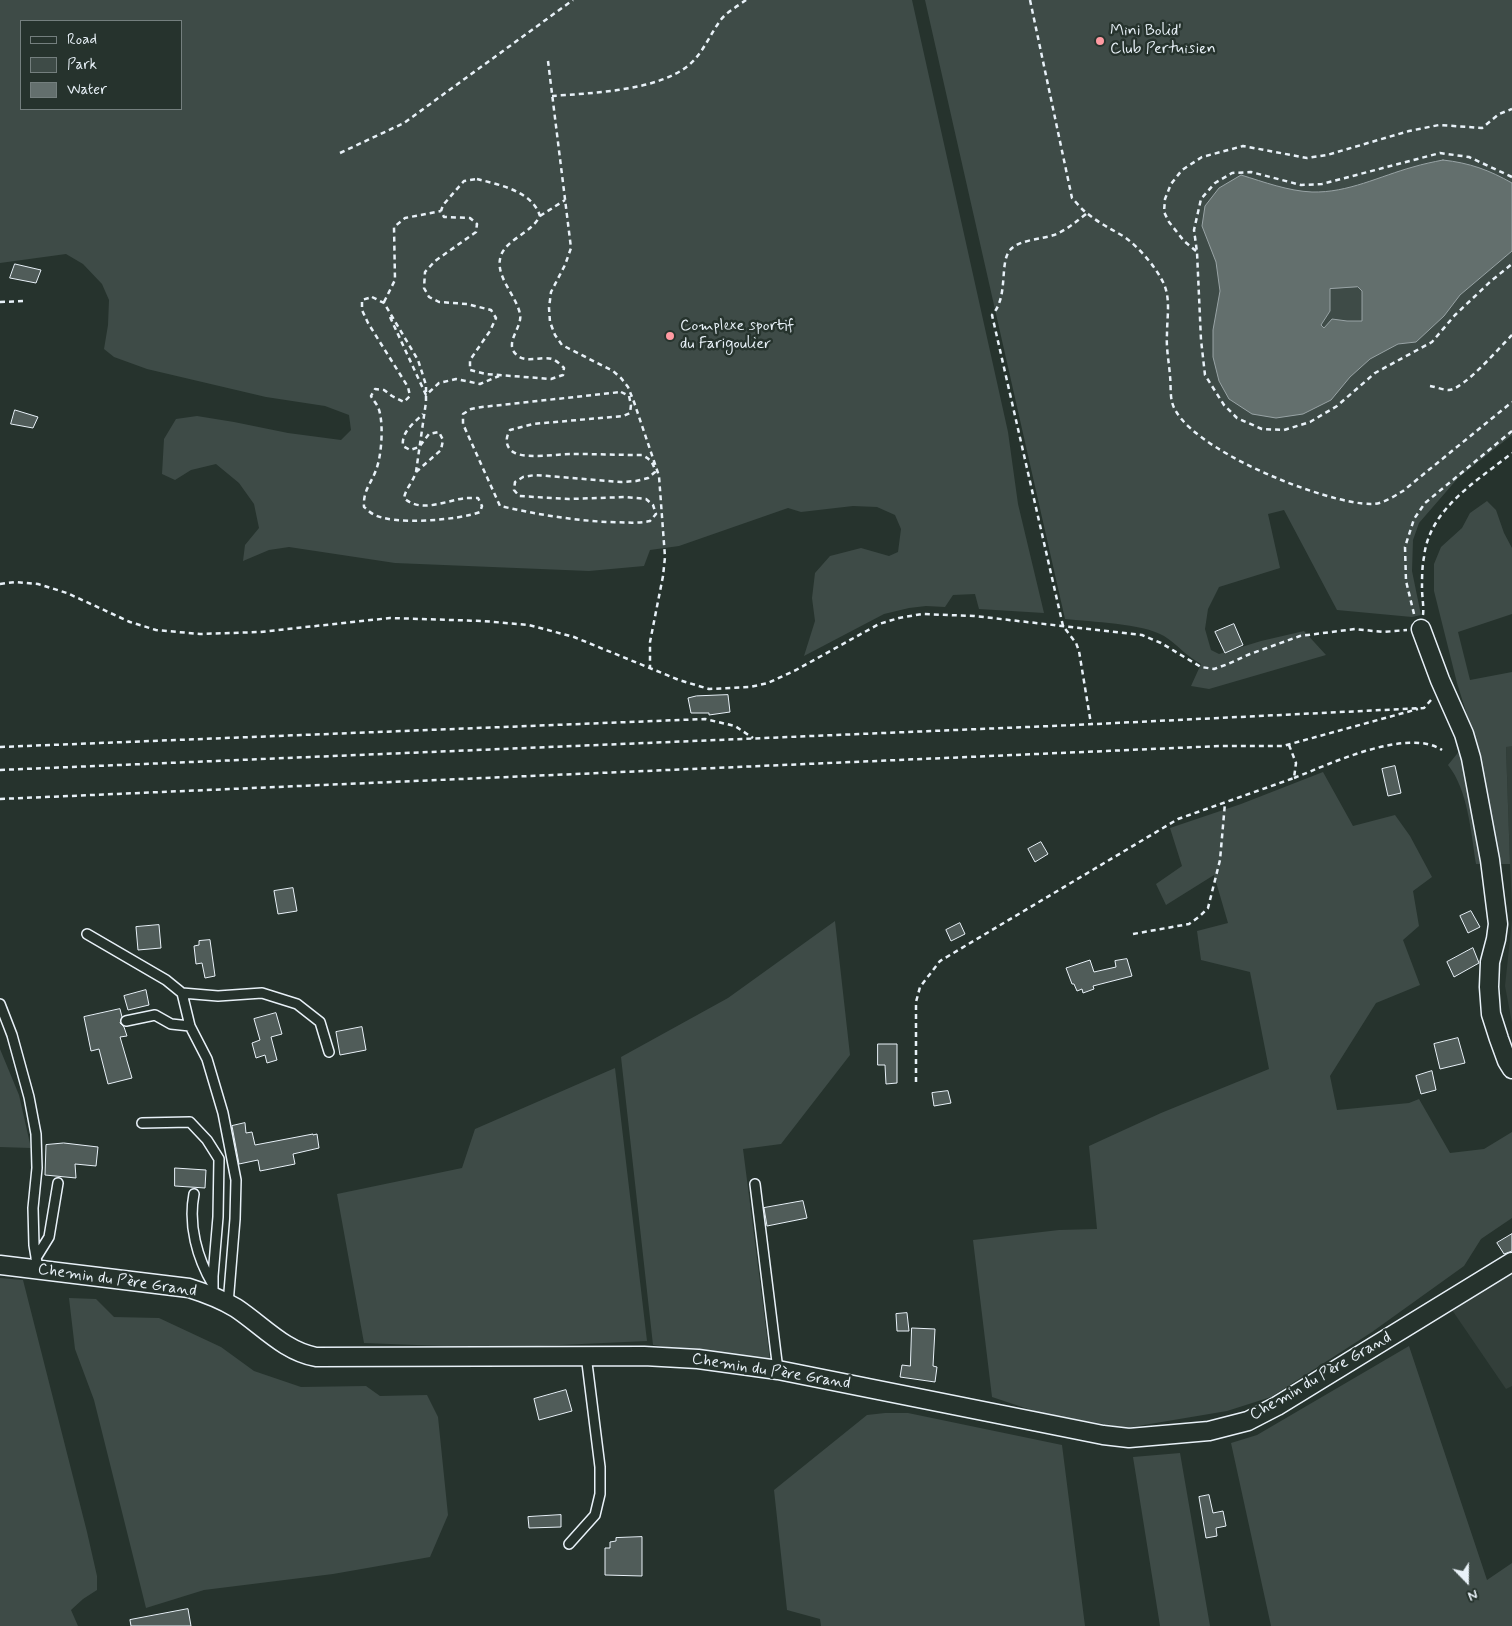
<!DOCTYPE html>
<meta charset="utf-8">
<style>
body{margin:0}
#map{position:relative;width:1512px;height:1626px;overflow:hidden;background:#26332d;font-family:Mynerve,sans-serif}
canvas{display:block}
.legend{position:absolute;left:20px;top:20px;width:162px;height:90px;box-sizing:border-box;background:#26332d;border:1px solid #747f7e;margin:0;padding:6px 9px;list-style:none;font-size:15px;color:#e8f1f8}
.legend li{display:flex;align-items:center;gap:10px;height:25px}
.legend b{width:25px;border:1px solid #747f7e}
.north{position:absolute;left:1442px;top:1556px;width:50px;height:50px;-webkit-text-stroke:4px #26332d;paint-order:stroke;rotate:158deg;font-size:14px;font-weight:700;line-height:20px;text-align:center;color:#e8f1f8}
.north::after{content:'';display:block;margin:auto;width:18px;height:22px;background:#e8f1f8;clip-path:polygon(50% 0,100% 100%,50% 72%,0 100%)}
</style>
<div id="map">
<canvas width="1512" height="1626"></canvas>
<ul class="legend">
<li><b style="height:6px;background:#26332d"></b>Road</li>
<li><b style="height:14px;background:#3e4b47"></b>Park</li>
<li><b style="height:14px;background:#636f6d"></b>Water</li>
</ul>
<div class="north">N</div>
</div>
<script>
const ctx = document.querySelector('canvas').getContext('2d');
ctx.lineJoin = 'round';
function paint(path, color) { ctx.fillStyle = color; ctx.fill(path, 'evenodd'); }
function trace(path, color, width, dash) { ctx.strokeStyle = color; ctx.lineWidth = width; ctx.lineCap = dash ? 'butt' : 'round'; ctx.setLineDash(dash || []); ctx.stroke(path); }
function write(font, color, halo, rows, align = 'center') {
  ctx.font = font + ' Mynerve,sans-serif'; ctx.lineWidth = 5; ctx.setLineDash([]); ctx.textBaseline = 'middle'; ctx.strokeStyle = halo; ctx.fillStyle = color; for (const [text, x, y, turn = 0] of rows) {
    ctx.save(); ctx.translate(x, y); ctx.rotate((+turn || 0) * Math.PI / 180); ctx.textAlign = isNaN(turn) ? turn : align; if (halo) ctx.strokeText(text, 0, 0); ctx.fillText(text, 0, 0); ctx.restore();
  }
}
paint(new Path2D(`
 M1506,746h6v159l-2,-41z
 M1512,920v103l-7,-37z
 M1512,1272v114l-6,3 -56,-82z`), '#333f3a');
paint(new Path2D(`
 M0,0h912l96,432 10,72 26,109 -65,-4 -4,-15 -22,1 -8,12 -19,-1 -17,2 -25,6 -80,42 11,-35 -3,-23 3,-25 15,-17 31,-8 28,8 9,-4 3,-23 -6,-14 -18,-8 -24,-1 -52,6 -13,-4 -109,38 -29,4 -6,16 -55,5 -194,-8 -106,-16 -20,3 -26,11 2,-16 14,-17 -5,-24 -15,-21 -23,-19 -25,6 -16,10 -13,-6 2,-35 12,-20 21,-3 37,6 54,11 53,7 10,-10 -2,-15 -24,-9 -59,-9 -119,-28 -33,-12 -10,-8 4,-24 1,-25 -7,-16 -19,-20 -17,-10 -66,9zM21,21h160v88h-160z
 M925,0h587v435l-54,43 -39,45 -6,17 -1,31 9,44 -9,2 -75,-7 -53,-100 -16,4 12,54 -61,19 -11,22 -3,20 6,21 8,4 42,-13 43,-10 22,24 -117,34 -18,-3 10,-22c-14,-7 -24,-20 -37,-28 -22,-13 -73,-14 -99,-17z
 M1487,501l9,9 8,23 8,15v66l-54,18 12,48 42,-8v74l-6,1 4,117h-34c-5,-32 -8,-74 -28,-99l25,-31 -16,-51 -23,-92v-27l7,-17 21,-19 8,-15z
 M1323,772l30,54 42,-11 15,21 22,41 -19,14 6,35 -16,14 17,45 -44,18 -46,73 7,34 72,-7 10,-4 31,54 34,-4 28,-17v86l-31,21 -17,27 -92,66 -101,65 -44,14 -101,17 -86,-15 -48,-16 -19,-157 86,-10 38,-1 -8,-83 72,-33 108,-44 -19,-97 -49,-12 -4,-29 31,-8 -14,-48 -48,30 -10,-21 26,-18 -12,-38 71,-24z
 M835,921l15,134 -69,89 -38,5 27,211 -17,-1 -100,-14 -32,-288 107,-59z
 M0,1049l19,46 12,53 -31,-1z
 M615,1068l32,273 -152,7 -131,-5 -27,-149 125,-26 13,-39z
 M0,1278l23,2 64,252 10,44v14l-14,9 -12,11 7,16h-78z
 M69,1298l27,1 18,18 45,1 62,29 33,24 47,16 65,-1 14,10 47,-1 11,22 10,98 -18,42 -97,17 -129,16 -58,18 -52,-208 -19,-51z
 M1409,1346l78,234 25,-17v63h-241l-40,-183 26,-8z
 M885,1413h23l154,32 23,181h-264l-1,-7 -33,-9 -13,-120 93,-75z
 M1180,1453l30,173h-50l-27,-169z`), '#3e4b47');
const water = new Path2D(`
 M1443,160c27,3 46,10 69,23v68l-52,44 -16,21 -28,26 -18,2 -28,15 -20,18 -19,23 -28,14 -27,4 -24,-4 -23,-15 -10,-18 -6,-24v-27l7,-39 -4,-29 -14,-36 3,-20 14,-18 22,-13c23,7 47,16 71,17 36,1 68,-16 101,-25 10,-3 20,-5 30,-7zM1358,287l4,4v30h-15l-15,-2 -8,9 -3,-3 9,-14v-22z`);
paint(water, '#636f6d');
trace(water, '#98a3a5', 1);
const building = new Path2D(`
 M15,264l26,6 -5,13 -26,-5z
 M15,410l23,7 -5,11 -22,-4z
 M1234,624l9,21 -18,8 -10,-21z
 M728,695l2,17 -21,3v-2h-18l-3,-15 8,-2z
 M1395,766l6,27 -13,3 -6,-27z
 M1041,842l7,12 -13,8 -7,-13z
 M293,888l4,23 -19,3 -4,-23z
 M1471,911l9,16 -12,6 -8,-17z
 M960,923l5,11 -14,7 -5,-11z
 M159,925l2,23 -23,2 -2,-23z
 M210,940l5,36 -10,2 -3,-15 -6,1 -2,-18 5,-1v-4z
 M1473,948l6,15 -25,14 -7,-15z
 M1127,959l5,17 -39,10 1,3 -11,4 -1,-4 -5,2 -3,-7h-2l-6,-16 24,-8 4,12 22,-5 -1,-6z
 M146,990l3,15 -21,5 -4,-14z
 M120,1009l2,8 -2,6 4,4 3,9 -7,1 12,41 -24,6 -9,-35 -8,2 -7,-34z
 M276,1013l6,21 -11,3 6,23 -10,3 -2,-8 -9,3 -4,-15 8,-3 -6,-21z
 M362,1027l4,23 -26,5 -4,-23z
 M1458,1038l7,25 -25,6 -6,-25z
 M878,1044h19v39l-11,1 -1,-19h-7z
 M1432,1071l4,19 -15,4 -5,-18z
 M948,1091l3,12 -17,3 -2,-13z
 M245,1123l1,10 6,-1 3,13 58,-11v1l4,-1 2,14 -26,6 2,10 -35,7 -2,-11 -19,4 -7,-38z
 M64,1143l34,4 -2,19 -21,-2 1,14 -31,-3 1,-30z
 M175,1168l31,2 -1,18 -30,-2z
 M803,1201l4,17 -40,8 -3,-18z
 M1512,1234v17l-8,3 -7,-11z
 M907,1313l2,18h-12l-1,-17z
 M912,1328l23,1 -2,37 4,1 -2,15 -35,-5 2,-12 8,1z
 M566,1390l6,21 -33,9 -5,-21z
 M1209,1495l4,18 10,-2 3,15 -10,2 1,8 -11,2 -7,-41z
 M561,1515v12l-32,1 -1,-11z
 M642,1537v39l-37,-1v-27h5v-6l6,-1v-3z
 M188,1609l3,17h-60l-1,-6z`);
paint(building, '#505c59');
trace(building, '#e8f1f8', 1);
const lane = new Path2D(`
 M87,934l79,46 16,13 8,33 17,33 16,54 13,67 -1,39 -7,85
 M182,993l36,3 44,-3 35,11 23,18 9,30
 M0,1004l12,31 17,62 7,37 1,34 -4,40 1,37 4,24
 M126,1021l29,-6 16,9 19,2
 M142,1123l48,-1 17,18 12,19 -1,58 -5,59v20
 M755,1184l23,186
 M194,1194c-6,31 3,64 19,91
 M36,1258l13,-21 9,-54
 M569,1544l26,-29 5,-21v-27l-14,-112`);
const street = new Path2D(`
 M1421,629l19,51 24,54 7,24 19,102 8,64 -2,15 -6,23 -1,25 2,27 8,25 8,22 5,8
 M0,1265l189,23c16,5 32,11 47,20 27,18 48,43 80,49l328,-1 54,3 80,11 325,65 26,3 80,-7 39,-10 29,-15 235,-144`);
trace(lane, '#e8f1f8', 12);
trace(street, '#e8f1f8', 21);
trace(new Path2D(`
 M1030,0l42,198c5,5 10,12 16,16 11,9 23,15 35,22 15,10 32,30 40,46 8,16 4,35 4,52 -1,14 2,28 3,42 1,8 0,18 2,26 11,46 156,103 200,102 11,0 22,-8 31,-13l109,-89
 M548,61l23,187 -6,17 -14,27 -2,16 1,14 5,13 7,10 51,26 8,7 7,9 6,15 25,74 6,81 -2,19 -13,66v26
 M552,96c39,-3 106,-5 137,-31 14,-12 20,-29 31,-44 5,-8 18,-15 26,-21
 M340,153l64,-30 169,-123
 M1512,177l-43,-20 -29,-4 -118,31 -21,1 -50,-13 -19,1 -17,10 -14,16 -7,31 3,22 4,88 4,35 19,30 13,13 25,11 22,1 26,-8 27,-16 38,-33 57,-31 23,-27 36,-34 21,-17
 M477,179c23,6 55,12 63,37 -2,3 -4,7 -7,9 -9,10 -25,16 -31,28 -10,21 14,41 18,61 3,14 -18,30 -2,42 9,7 24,0 34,3 4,1 9,6 12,9l-1,7 -12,4 -65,-5 -16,-4v-10l20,-29 6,-13 -5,-8 -24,-6 -28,-2 -10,-5 -5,-9 1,-16 10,-11 41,-29 1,-8 -7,-6 -26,-1 -3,-6 2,-6 21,-24z
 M1086,214c-11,9 -20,16 -32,21 -12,4 -36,5 -44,15 -11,13 -1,47 -18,65l71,311 13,17 3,8 12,73
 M540,216l25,-16
 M1196,251l-12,-10 -15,-19 -5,-10 1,-13 6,-15 11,-14 20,-13 41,-11 64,12 20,-3 82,-24 30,-6 43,3 17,-14 13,-5
 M372,297l12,6 34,57 8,25v17l-10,70c-3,10 -10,16 -12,26 17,16 43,2 62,0 4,0 8,0 12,0l4,8 -2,6c-21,8 -87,14 -107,2 -3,-1 -6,-5 -9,-7 -1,-17 7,-23 12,-37 6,-15 8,-49 2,-63 -2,-4 -5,-7 -7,-11l4,-7 9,1 8,6 12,6 6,-6 -2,-9 -40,-64 -6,-13v-10z
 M0,302l25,-1
 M384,302l11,-22 -1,-53 11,-9 36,-7
 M390,317l36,78 13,-12 17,-4 24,5 19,-8
 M1430,386c6,1 13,4 19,4 15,-1 51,-43 63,-55
 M621,392l8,4 2,9 -1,8 -7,3 -90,8 -23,6c-5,8 -5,18 5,23 13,6 42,1 58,1 23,0 46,1 69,1 8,4 12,8 13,17l-7,6 -12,3 -15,1 -86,-7 -12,2 -8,5 -1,8 5,6 50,3 57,-2 20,2 7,6 3,9 -6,7c-14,3 -28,1 -43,1 -36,-2 -72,-8 -107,-16l-37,-82v-10l8,-5 11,-2z
 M416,472l25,-22 2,-10 -4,-8 -10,2 -10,13 -9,3 -7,-4c-2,-14 11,-23 20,-32
 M0,584l15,-2 23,2 29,9 63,29 26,8 44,4 60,-2 130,-14 93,3 46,4 45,12 105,43 30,9 41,-2 18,-4 28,-13 83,-46 20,-6 23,-4 52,2 168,19 19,8 40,24 13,2 14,-5 22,-10 50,-18 55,-7 28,3 24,-2
 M1414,614l-8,-33 -1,-34 9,-28 11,-16 87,-72
 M1423,615c1,-9 -1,-18 -1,-27 0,-10 0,-21 2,-31 5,-48 53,-76 88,-104
 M0,747l705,-28 30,7 18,12
 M0,770l1075,-45 349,-17 7,-8
 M1294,778c36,-14 113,-51 148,-28
 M0,799l1221,-53h62l135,-37
 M1133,934l56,-10 11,-8 8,-8 12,-48 5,-57
 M916,1082v-80l4,-15 20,-26 238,-142 116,-41 2,-15 -7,-18`), '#e8f1f8', 2.5, [5, 4]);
trace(lane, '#26332d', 9);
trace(street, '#26332d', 18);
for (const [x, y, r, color] of [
 [1100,41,5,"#ff9aa2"],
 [670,336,5,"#ff9aa2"]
]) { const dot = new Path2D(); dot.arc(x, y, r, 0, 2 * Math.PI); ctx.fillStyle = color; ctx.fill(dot); trace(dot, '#26332d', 2); }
write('16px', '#e8f1f8', '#26332d', [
 ["Mini Bolid'",1110,32],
 ["Club Pertuisien",1110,50],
 ["Complexe sportif",680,327],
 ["du Farigoulier",680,345]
], 'left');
write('16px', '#e8f1f8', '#26332d', [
 ["Chemin du Père Grand",117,1281,8],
 ["Chemin du Père Grand",771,1372,9],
 ["Chemin du Père Grand",1321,1377,-30]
]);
</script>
